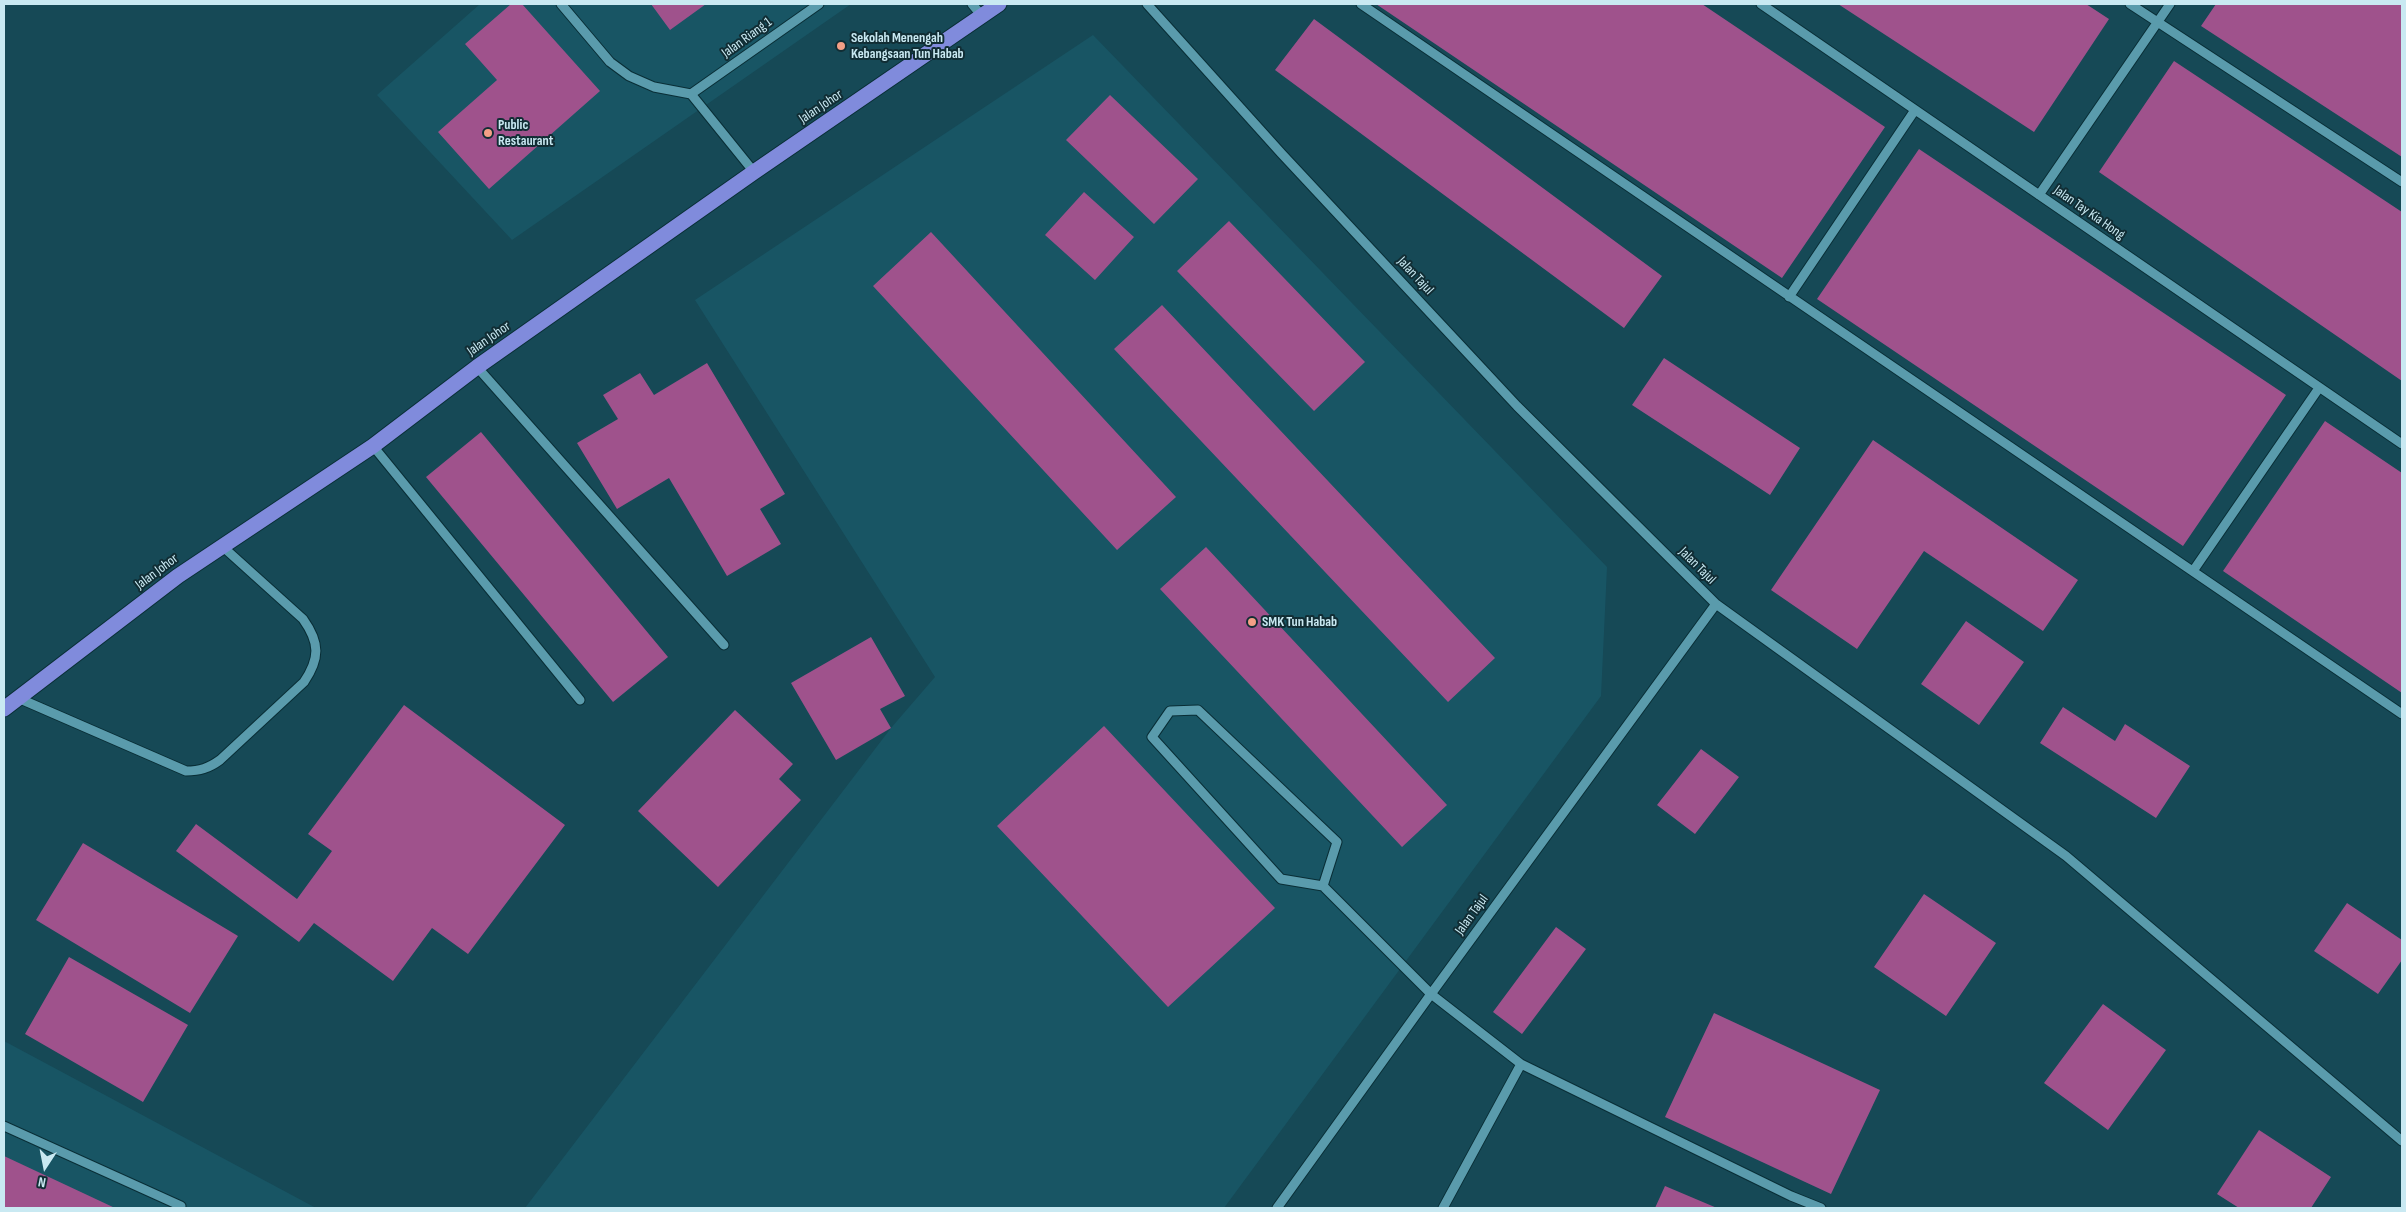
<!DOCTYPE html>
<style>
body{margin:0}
#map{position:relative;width:2406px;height:1212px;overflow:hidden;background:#164956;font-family:"Sofia Sans Condensed",sans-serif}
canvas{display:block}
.frame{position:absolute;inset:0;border:5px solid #c9e9f2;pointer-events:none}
.north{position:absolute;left:20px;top:1142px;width:50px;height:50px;-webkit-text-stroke:4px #112d34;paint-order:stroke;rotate:191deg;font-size:14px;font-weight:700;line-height:20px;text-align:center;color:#c9e9f2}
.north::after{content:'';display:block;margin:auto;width:18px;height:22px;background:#c9e9f2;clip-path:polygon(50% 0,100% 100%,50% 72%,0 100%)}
</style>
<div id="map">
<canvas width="2406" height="1212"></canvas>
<div class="frame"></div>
<div class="north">N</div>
</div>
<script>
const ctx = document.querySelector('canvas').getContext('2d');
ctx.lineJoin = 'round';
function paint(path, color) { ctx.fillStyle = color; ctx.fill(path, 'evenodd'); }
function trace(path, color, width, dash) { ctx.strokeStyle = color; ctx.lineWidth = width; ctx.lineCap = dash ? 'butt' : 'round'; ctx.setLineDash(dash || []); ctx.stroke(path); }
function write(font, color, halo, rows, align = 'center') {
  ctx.font = font + ' "Sofia Sans Condensed",sans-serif'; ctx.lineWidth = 4; ctx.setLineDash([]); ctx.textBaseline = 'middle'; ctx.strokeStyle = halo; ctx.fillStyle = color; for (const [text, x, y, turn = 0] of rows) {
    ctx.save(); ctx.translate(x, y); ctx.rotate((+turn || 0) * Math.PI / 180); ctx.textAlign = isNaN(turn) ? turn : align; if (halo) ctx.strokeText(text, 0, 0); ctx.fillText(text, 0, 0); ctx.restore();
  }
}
paint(new Path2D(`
 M480,4h371l-339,236 -135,-145z
 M1093,35l514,532 -6,129 -377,512h-699l366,-480 44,-51 -240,-377z
 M4,1041l312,167h-312z`), '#185564');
paint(new Path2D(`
 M511,4h11l78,87 -111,98 -51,-57 59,-52 -32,-36z
 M651,4h55l-36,26z
 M1376,4h326l183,123 -103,151z
 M1838,4h248l23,15 -75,113z
 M2216,4h186v153l-201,-131z
 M1314,19l348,257 -38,52 -349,-258z
 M2174,61l228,151v169l-303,-209z
 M1110,95l88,84 -44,45 -88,-84z
 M1919,149l367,246 -103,151 -366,-247z
 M1084,192l50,45 -39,43 -50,-45z
 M1229,221l136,141 -51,49 -137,-140z
 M931,232l245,265 -59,53 -244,-264z
 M1162,305l333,353 -47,44 -334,-353z
 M1664,358l136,90 -30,47 -138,-90z
 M707,363l78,131 -25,15 21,35 -54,32 -58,-98 -52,31 -40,-66 41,-24 -15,-24 37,-22 14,22z
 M2325,421l77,52v220l-179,-122z
 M481,432l187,225 -55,45 -187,-225z
 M1873,440l205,140 -35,51 -119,-80 -67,98 -86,-59z
 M1206,547l241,258 -45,42 -242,-258z
 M1966,621l58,41 -45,63 -58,-41z
 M871,637l34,59 -25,13 11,19 -55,32 -45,-77z
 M404,705l161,120 -97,129 -36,-26 -39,53 -79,-58 -15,19 -123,-91 20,-27 101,75 35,-48 -24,-17z
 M2063,707l52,34 10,-17 65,42 -34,52 -116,-75z
 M735,710l58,54 -14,15 22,21 -83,87 -80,-76z
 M1104,726l171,182 -107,99 -171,-181z
 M1701,749l38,28 -44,57 -38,-29z
 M83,843l155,93 -48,77 -154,-93z
 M1924,894l72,49 -50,73 -72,-49z
 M2347,903l55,37v20l-24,34 -64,-43z
 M1556,927l30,22 -64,85 -29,-22z
 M69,957l119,68 -45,77 -118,-68z
 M2103,1004l63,46 -58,80 -64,-47z
 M1714,1013l166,77 -49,104 -166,-77z
 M2259,1130l72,47 -20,31h-72l-22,-14z
 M4,1156l111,52h-111z
 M1665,1186l52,22h-62z`), '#9f528c');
const minor = new Path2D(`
 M561,4l49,58 19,14 25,11 37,7 63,78
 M972,4l10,12
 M1147,4l134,149 236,253 199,198 -285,390 -154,214
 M1361,4l1041,710
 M1761,4l641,440
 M2130,4l272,178
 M691,94l128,-90
 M2039,195l131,-191
 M1789,297l126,-187
 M477,367l247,278
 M373,446l207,254
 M2193,571l126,-183
 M1716,604l350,252 336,285
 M18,698l168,73c14,0 23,-3 34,-11l84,-78c16,-24 16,-39 -1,-63l-81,-73
 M1323,886l14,-44 -139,-132 -28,1 -18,26 129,142 42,7 108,108 90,70 270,132 30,12
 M4,1126l177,80
 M1443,1208l78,-144`);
const highway = new Path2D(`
 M4,709l174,-133 195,-130 104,-79 277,-195 245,-168`);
trace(minor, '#092e36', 11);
trace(highway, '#092e36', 17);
trace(minor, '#5a9bac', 9);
trace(highway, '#808bdc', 15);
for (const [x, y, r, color] of [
 [841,46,5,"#f39f86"],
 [488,133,5,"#f39f86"],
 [1252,622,5,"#f39f86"]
]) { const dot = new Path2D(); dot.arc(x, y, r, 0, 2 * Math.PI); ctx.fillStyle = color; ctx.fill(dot); trace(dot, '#112d34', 2); }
write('14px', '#c9e9f2', '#112d34', [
 ["Jalan Riang 1",747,38,-36],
 ["Jalan Johor",821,107,-34],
 ["Jalan Tay Kia Hong",2089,213,35],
 ["Jalan Tajul",1415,276,47],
 ["Jalan Johor",489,339,-35],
 ["Jalan Tajul",1697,566,45],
 ["Jalan Johor",157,572,-37],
 ["Jalan Tajul",1472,915,-54]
]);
write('bold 14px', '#c9e9f2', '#112d34', [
 ["Sekolah Menengah",851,38],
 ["Kebangsaan Tun Habab",851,54],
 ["Public",498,125],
 ["Restaurant",498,141],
 ["SMK Tun Habab",1262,622]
], 'left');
</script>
